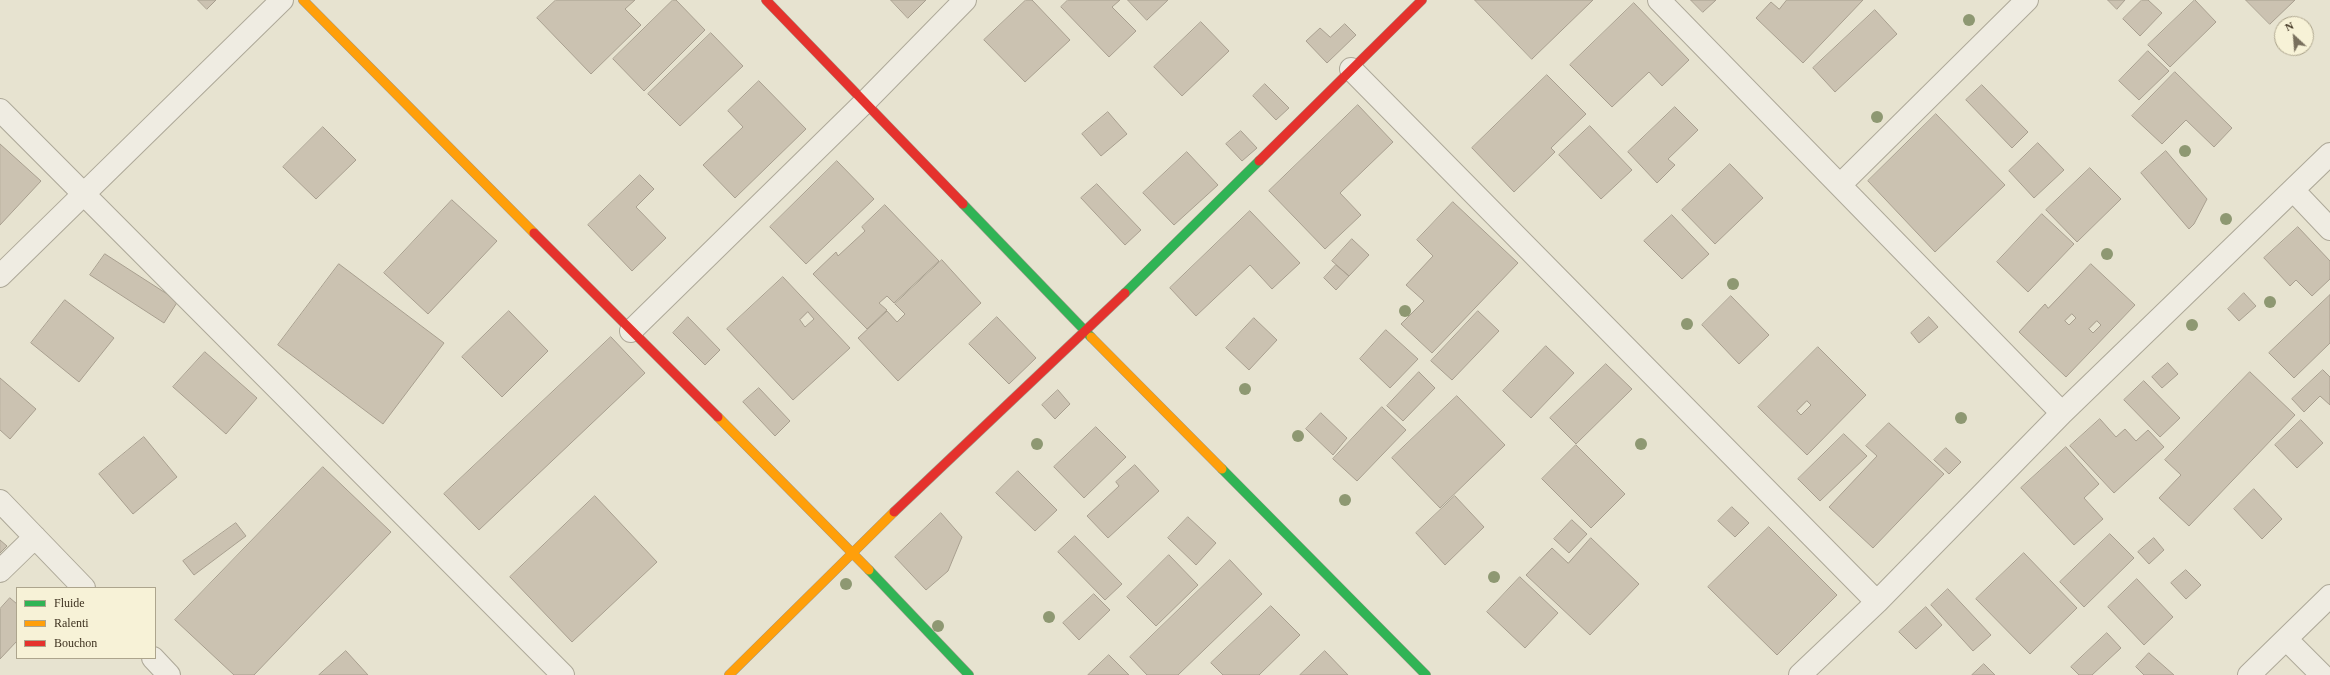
<!DOCTYPE html>
<style>
body{margin:0}
#map{position:relative;width:2330px;height:675px;overflow:hidden;background:#e7e3d0;font-family:Georgia,serif}
canvas{display:block}
.legend{position:absolute;left:16px;top:587px;width:140px;height:72px;box-sizing:border-box;background:#f7f2d7;border:1px solid #ada58d;margin:0;padding:5px 7px;list-style:none;font-size:12px;color:#3d311f}
.legend li{display:flex;align-items:center;gap:8px;height:20px}
.legend b{width:20px;border:1px solid #ada58d}
.north{position:absolute;left:2274px;top:16px;width:40px;height:40px;box-sizing:border-box;background:#f7f2d7;border:1px solid #ada58d;border-radius:50%;rotate:334deg;font-size:11px;font-weight:700;line-height:16px;text-align:center;color:#3d311f}
.north::after{content:'';display:block;margin:auto;width:14px;height:18px;background:#786f5d;clip-path:polygon(50% 0,100% 100%,50% 72%,0 100%)}
</style>
<div id="map">
<canvas width="2330" height="675"></canvas>
<ul class="legend">
<li><b style="height:5px;background:#30b455"></b>Fluide</li>
<li><b style="height:5px;background:#ff9f0a"></b>Ralenti</li>
<li><b style="height:5px;background:#e5322d"></b>Bouchon</li>
</ul>
<div class="north">N</div>
</div>
<script>
const ctx = document.querySelector('canvas').getContext('2d');
ctx.lineJoin = 'round';
function paint(path, color) { ctx.fillStyle = color; ctx.fill(path, 'evenodd'); }
function trace(path, color, width, dash) { ctx.strokeStyle = color; ctx.lineWidth = width; ctx.lineCap = dash ? 'butt' : 'round'; ctx.setLineDash(dash || []); ctx.stroke(path); }
const building = new Path2D(`
 M198,0h18l-9,9z
 M556,0h79l-10,9 16,16 -50,49 -54,-56z
 M673,0h3l29,30 -61,61 -31,-32z
 M891,0h35l-18,18z
 M1026,0h6l38,40 -45,42 -41,-42z
 M1068,0h52l-8,7 24,24 -27,26 -48,-50z
 M1128,0h40l-21,20z
 M1475,0h118l-61,59z
 M1691,0h25l-13,12z
 M1787,0h76l-60,63 -47,-45 15,-16 8,7z
 M2108,0h17l-8,9z
 M2142,0h6l14,13 -22,23 -17,-17z
 M2195,0l21,22 -46,45 -22,-22z
 M2246,0h49l-25,24z
 M1634,3l55,57 -27,26 -13,-14 -37,35 -42,-42z
 M1875,10l22,24 -62,58 -22,-24z
 M1201,22l28,29 -47,45 -28,-29z
 M1345,24l11,11 -29,28 -21,-22 14,-13 10,9z
 M711,33l32,33 -63,60 -32,-32z
 M2148,51l21,20 -30,29 -20,-19z
 M2175,72l57,56 -18,19 -28,-27 -24,24 -30,-28z
 M1547,75l39,39 -35,34 4,4 -41,40 -42,-44z
 M759,81l47,48 -71,69 -32,-33 40,-38 -15,-16z
 M1265,84l24,24 -13,12 -23,-24z
 M1982,85l46,47 -16,16 -46,-48z
 M1358,105l35,37 -53,51 21,22 -36,34 -56,-58z
 M1675,107l23,23 -30,29 7,6 -18,18 -29,-31z
 M1108,112l19,22 -26,22 -19,-22z
 M1936,114l69,71 -70,67 -67,-71z
 M1590,126l42,44 -31,29 -42,-44z
 M323,127l33,33 -40,39 -33,-32z
 M1241,131l16,17 -15,13 -16,-17z
 M2038,143l26,27 -30,28 -25,-27z
 M0,144l41,37 -41,44z
 M2166,151l41,48 -13,25 -5,5 -48,-56z
 M1187,152l31,33 -44,40 -31,-32z
 M837,161l37,38 -68,65 -36,-37z
 M1730,164l33,34 -48,46 -33,-34z
 M2090,168l31,31 -44,43 -31,-32z
 M640,175l14,14 -18,18 30,31 -34,33 -44,-46z
 M1097,184l44,46 -16,15 -44,-47z
 M452,200l45,41 -69,73 -44,-41z
 M1453,202l65,61 -86,90 -31,-29 23,-23 -18,-16 27,-29 -16,-16z
 M885,205l54,56 -45,42 -7,-7 -8,7 8,7 -20,19 -54,-55 23,-22 2,4 27,-25 -3,-4z
 M1250,211l50,52 -28,26 -22,-24 -54,51 -26,-28z
 M2042,214l32,30 -46,48 -31,-30z
 M1672,215l37,39 -27,25 -38,-38z
 M2298,227l32,34v18l-18,17 -16,-16 -6,6 -26,-28z
 M1352,239l17,16 -20,21 -17,-15z
 M105,254l73,47 -14,22 -74,-48z
 M942,260l39,43 -83,78 -40,-43 29,-27 10,11 8,-8 -10,-10z
 M339,264l105,79 -61,81 -105,-79z
 M2091,264l44,41 -69,72 -47,-45 26,-28 3,4zM2072,314l4,4 -7,7 -4,-4zM2097,321l4,4 -8,8 -4,-4z
 M1336,265l13,11 -13,14 -12,-12z
 M783,277l67,71 -57,52 -66,-71zM808,312l6,7 -9,8 -5,-7z
 M2244,293l12,13 -17,15 -11,-12z
 M2330,295v48l-36,35 -25,-25z
 M1731,296l38,39 -30,29 -37,-39z
 M65,300l49,38 -35,44 -48,-39z
 M509,311l39,40 -46,46 -40,-40z
 M1478,311l21,20 -47,49 -21,-19z
 M688,317l32,33 -15,15 -32,-32z
 M997,317l39,41 -27,26 -40,-40z
 M1929,317l9,10 -19,16 -8,-10z
 M1254,318l23,22 -28,30 -23,-22z
 M1386,330l32,29 -28,29 -30,-29z
 M611,337l34,36 -166,157 -35,-36z
 M1546,346l28,27 -43,45 -28,-27z
 M1818,347l48,48 -59,60 -49,-48zM1807,401l4,4 -10,10 -4,-4z
 M205,352l52,46 -31,36 -53,-47z
 M2168,363l10,11 -16,14 -10,-11z
 M1606,364l26,25 -56,55 -26,-26z
 M2323,370l7,7v28l-10,-9 -16,16 -12,-13z
 M1419,372l16,16 -32,33 -16,-15z
 M2250,372l45,43 -106,111 -30,-28 22,-23 -16,-15z
 M0,378l36,31 -26,30 -10,-9z
 M2144,381l36,37 -20,19 -36,-37z
 M759,388l31,33 -15,15 -32,-34z
 M1058,390l12,14 -15,15 -13,-14z
 M1457,396l48,49 -65,63 -48,-50z
 M1382,407l24,23 -49,51 -24,-22z
 M1321,413l26,25 -14,17 -27,-26z
 M2100,419l16,18 9,-8 11,12 12,-11 16,17 -50,46 -44,-47z
 M2301,420l22,23 -26,25 -22,-23z
 M1889,423l55,51 -71,74 -44,-41 48,-51 -11,-10z
 M1096,427l30,30 -42,41 -30,-31z
 M1844,434l23,22 -47,45 -22,-22z
 M144,437l33,40 -44,37 -34,-40z
 M1576,445l49,49 -34,34 -49,-49z
 M2066,447l33,37 -15,14 19,21 -29,26 -53,-57z
 M1946,448l15,14 -12,12 -15,-14z
 M1135,465l24,26 -51,47 -21,-22 32,-30 -3,-4z
 M323,467l68,65 -137,143h-20l-59,-55z
 M1018,471l39,39 -22,21 -39,-38z
 M2254,489l28,30 -20,20 -28,-30z
 M595,496l62,66 -85,80 -62,-65z
 M1455,496l29,31 -39,38 -29,-32z
 M1732,507l17,16 -14,14 -17,-16z
 M941,513l21,24 -14,34 -22,19 -31,-33z
 M1188,517l28,26 -20,22 -28,-27z
 M1572,520l15,14 -18,19 -15,-14z
 M236,523l10,13 -52,39 -11,-14z
 M1769,527l68,68 -60,60 -69,-68z
 M2110,534l24,24 -50,49 -24,-25z
 M1075,536l47,48 -17,16 -47,-48z
 M1591,538l48,46 -49,51 -64,-60 26,-27 16,15z
 M2154,538l10,12 -15,14 -11,-12z
 M0,540l7,6 -7,7z
 M2024,553l53,55 -47,46 -54,-55z
 M1169,555l29,30 -42,41 -29,-29z
 M1230,560l32,34 -84,81h-31l-17,-18z
 M2186,570l15,15 -15,14 -15,-16z
 M1520,577l38,36 -33,35 -38,-36z
 M2137,579l36,38 -29,28 -36,-38z
 M1948,589l43,46 -18,16 -42,-46z
 M1094,594l16,16 -31,30 -16,-17z
 M10,598l7,6v37l-17,18v-50z
 M1271,606l29,29 -41,40h-36l-12,-12z
 M1926,607l16,18 -26,24 -17,-17z
 M2107,633l14,15 -29,27h-13l-8,-8z
 M346,651l22,24h-49z
 M1325,651l23,24h-48z
 M2149,653l25,22h-30l-8,-8z
 M1109,655l20,20h-41z
 M1984,664l11,11h-23z`);
paint(building, '#cbc2b1');
trace(building, '#a89f8f', 1);
const street = new Path2D(`
 M1659,0l403,413
 M1351,69l526,533
 M0,110l563,565
 M1840,185l187,-185
 M2293,190l37,39
 M0,276l282,-276
 M631,331l234,-229 100,-102
 M0,501l84,87
 M0,571l35,-34
 M2286,639l36,36
 M153,658l16,17
 M1800,675l77,-73 185,-189 268,-259
 M2249,675l81,-79`);
const fast = new Path2D(`
 M963,204l128,133
 M1125,293l134,-132
 M1222,469l204,206
 M869,570l100,105`);
const slow = new Path2D(`
 M303,0l231,233
 M1091,337l131,132
 M718,417l151,153
 M729,675l165,-163`);
const jam = new Path2D(`
 M766,0l197,204
 M1259,161l163,-161
 M534,233l184,184
 M894,512l231,-219`);
trace(street, '#ada898', 24);
trace(fast, '#9c9788', 10);
trace(slow, '#9c9788', 10);
trace(jam, '#9c9788', 10);
trace(street, '#efece2', 22);
trace(fast, '#30b455', 9);
trace(slow, '#ff9f0a', 9);
trace(jam, '#e5322d', 9);
ctx.fillStyle = '#8e9872';
for (const [x, y] of [
 [1969,20],
 [1877,117],
 [2185,151],
 [2226,219],
 [2107,254],
 [1733,284],
 [2270,302],
 [1405,311],
 [1687,324],
 [2192,325],
 [1245,389],
 [1961,418],
 [1298,436],
 [1037,444],
 [1641,444],
 [1345,500],
 [1494,577],
 [846,584],
 [1049,617],
 [938,626]
]) { ctx.beginPath(); ctx.arc(x, y, 6, 0, 2 * Math.PI); ctx.fill(); }
</script>
